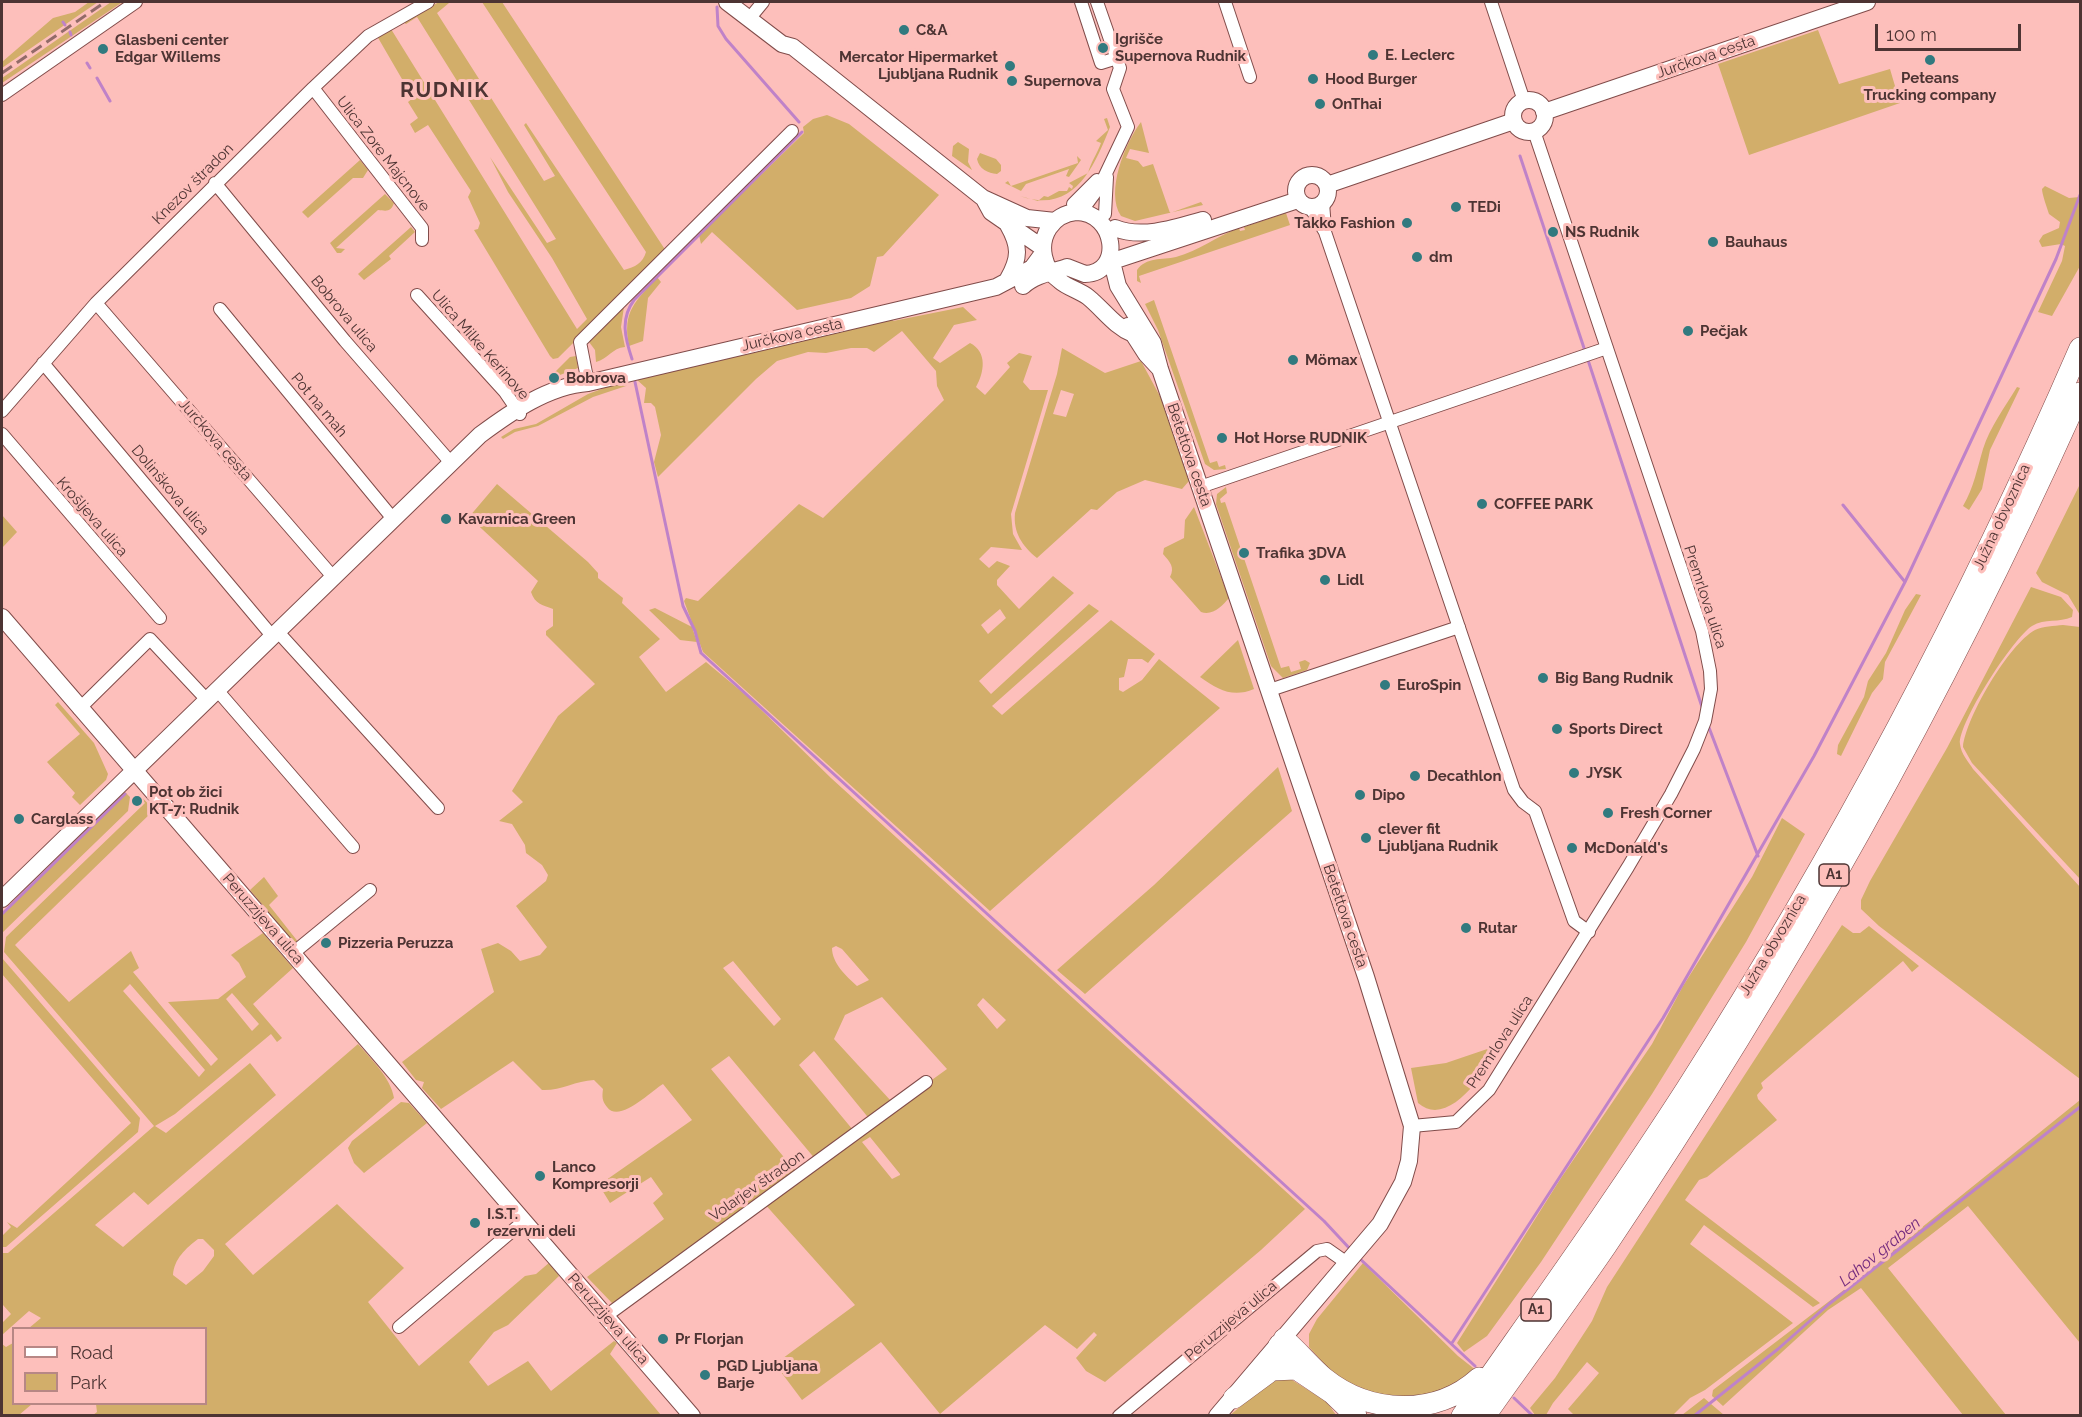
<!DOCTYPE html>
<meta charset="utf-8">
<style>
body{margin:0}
#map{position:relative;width:2082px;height:1417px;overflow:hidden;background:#fdbfbb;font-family:Raleway,sans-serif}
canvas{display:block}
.frame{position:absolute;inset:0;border:3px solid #4d3433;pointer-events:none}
.legend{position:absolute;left:12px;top:1327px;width:195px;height:78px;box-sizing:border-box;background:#fdbfbb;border:2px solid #b78785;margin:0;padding:8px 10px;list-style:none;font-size:18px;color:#4d3433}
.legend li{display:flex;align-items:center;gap:12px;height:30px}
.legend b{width:30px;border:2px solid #b78785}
.scale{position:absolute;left:1875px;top:24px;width:146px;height:27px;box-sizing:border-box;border:3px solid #4d3433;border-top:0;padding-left:8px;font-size:18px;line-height:21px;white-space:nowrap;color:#4d3433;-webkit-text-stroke:4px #fdbfbb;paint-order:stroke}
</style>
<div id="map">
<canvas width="2082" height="1417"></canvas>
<div class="frame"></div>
<ul class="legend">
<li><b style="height:8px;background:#fff"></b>Road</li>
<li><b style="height:16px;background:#d2ae6a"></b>Park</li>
</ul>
<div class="scale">100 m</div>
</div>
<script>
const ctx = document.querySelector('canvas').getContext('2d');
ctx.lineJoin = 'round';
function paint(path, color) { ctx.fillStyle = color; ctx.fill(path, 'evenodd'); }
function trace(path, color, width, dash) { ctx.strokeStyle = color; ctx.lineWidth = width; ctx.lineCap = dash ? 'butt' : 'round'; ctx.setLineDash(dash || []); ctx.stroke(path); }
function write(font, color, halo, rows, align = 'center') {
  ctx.font = font + ' Raleway,sans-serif'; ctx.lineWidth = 6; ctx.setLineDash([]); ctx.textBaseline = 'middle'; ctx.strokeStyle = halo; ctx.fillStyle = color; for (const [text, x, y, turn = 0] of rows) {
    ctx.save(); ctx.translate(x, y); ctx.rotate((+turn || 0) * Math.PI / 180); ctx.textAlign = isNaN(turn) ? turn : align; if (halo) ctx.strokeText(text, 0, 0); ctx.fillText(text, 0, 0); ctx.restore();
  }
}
paint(new Path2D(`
 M89,2h9l-96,66v-6l51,-44 22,-6z
 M111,2h17l-5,3 -2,-2 -119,80v-5z
 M439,2l10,1 -12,10 107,168 11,-5 -31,-51 2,-2 98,147c11,-3 19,-7 22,-18l-164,-250h20l164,249 -108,107 -5,1 -3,-3 -76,-126 4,-1 2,-6 -12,-26 3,-6 -43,-66 -13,8 -5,-9 8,-6 -10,-16 5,-4 -36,-62 14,-7 186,300 10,-10 -35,-61 -44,-66 -18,-35 57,86 9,-4 -139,-222 -11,7 -3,-2z
 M1818,30l21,54 51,-15 10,34 -151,52 -31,-91z
 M827,115l22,9 90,71 -56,61 -6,1 -7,29 -19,12 -54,12 -85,-78 -11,12 -2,-9 105,-102 -1,-6 10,-8z
 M1107,118l3,9c-16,41 -37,88 -90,69l18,5 6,-5 4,1 11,-6h8l2,-4 3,2 1,-3 -4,-3 19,-10c3,-11 9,-19 13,-30l-5,-2 12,-11 -4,-11z
 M1141,122l8,31 -19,-4 -4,9 12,3 5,6 10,-3 17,49 31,-11 2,3 -68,16 -14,-5c-16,-24 4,-73 20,-94z
 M958,142l11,7 -1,13 4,8 -20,-14 1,-10z
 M980,153l16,6 5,6v6l-4,3c-9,-1 -18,-5 -20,-15z
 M1077,156l4,4 -12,17 -3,-1 3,-7 -43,15 -5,7 -16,-8 3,-2 3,5 67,-23z
 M360,160l8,10 -5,8h-10l-45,40 -6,-6z
 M2045,186l24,12 11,-1v69l-28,50 -14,-4 24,-51 3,-15 -4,-2 -19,3 -3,-6 4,-6 16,-7 1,-6 -11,-8c-2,-6 -7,-20 -7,-25z
 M385,194l9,9c-3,9 -7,8 -16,7l-42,38 9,1 -4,4h-4l-7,-10z
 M1286,213l4,12 -151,51 2,7 -4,-2v-11c9,-13 25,-10 39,-13 23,-6 41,-21 63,-29l1,3 5,-1 -1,-3z
 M411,227l4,5 -26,24 2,3 -27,21 -6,-6z
 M657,277l4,5 -13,16 -5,43 -14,5c-7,-36 7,-44 28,-69z
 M1154,300l56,163 7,-2 2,6 6,-2 1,4 -12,1 -9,-6 -47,-134 -13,-26z
 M622,305l2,2 -3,20 4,20c-13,1 -17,12 -29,15l-1,-12 -6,-8 4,-8z
 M963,307l14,13 -23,5 -21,33 7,5 30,-20c18,9 14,30 6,44l9,8 25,-28 -3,-4 12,-10 13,3 -9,26 7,8h18l-37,124 2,20 9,16 -31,-3 -12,12 10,9 8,-7 13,5 -13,14v5l22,24 34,-33 21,17 -95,88 12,13 98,-90 10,7 -107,95 10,9 109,-95 44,34 -7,9 -6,-4h-14l-4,18 -5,1v12l4,2 19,-12 17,-21 61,49 -230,203 -287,-259 -19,-51 2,-3 12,3 101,-97 24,14 121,-118 -7,-14 -1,-15 -34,-40 -28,21 -7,-4h-16l-25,5 -18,-1 -31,9 -21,18 -98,98 -4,-15 7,-27 -6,-28 -4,-4h-7l2,-15 -10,-9 256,-60 1,2zM1000,609l6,9 -18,16 -7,-9z
 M1062,348l43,25 36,-12 21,39 27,81 -7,8 -37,-9 -28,12 -20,18 -6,-1 -54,49c-15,-12 -24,-26 -22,-45l42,-139zM1061,390l13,4 -8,23 -13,-3z
 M576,356l2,12 -31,12 23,-23z
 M629,379l-3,7 -33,11 -55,29 -23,6 -12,7 -2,-2 13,-8 22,-5 52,-30z
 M2017,387l3,1 -30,62 -8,39 -13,21 -6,-4c11,-19 14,-37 20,-57 7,-22 22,-42 34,-62z
 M497,484l91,78 10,11v5l25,20 -1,5 38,36 -21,18 27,35 40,-30 41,34 84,82 474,431 -44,41 -156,132 -19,-11 -10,-13 21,-23 -3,-3 -17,17 -32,-24 -105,89 -59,-72 -79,58 -27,-36 80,-59 -92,-103 184,-133 -65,-72 -37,18 -11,24 57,62 -20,20 -57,-70 -15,14 54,65 -37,30 -87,-104 -18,13 86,104 -46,29 -134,101h-5l-25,-26 77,-58 -11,-16 10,-9 -12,-17 -41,26 -11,-18 93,-65 -29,-36c-12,7 -44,40 -56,23 -5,-6 -5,-10 -4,-18l-9,-9c-19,1 -34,11 -52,10l-29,-29 -72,48 -19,-21 2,-6 -8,-2 -14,-18 92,-70 -13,-43 17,-6 13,8 9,10 20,-6 7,-8 -31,-41 30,-25 2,-6 -6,-10 -16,-12 -1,-8 -13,-21 -13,-3 24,-19 -11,-11 46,-75 37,-32 -49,-49v-4l7,-5v-17c-11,-4 -18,-5 -22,-17l7,-11 -69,-64zM836,946l6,3 27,31 -12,6c-11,-10 -25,-23 -25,-38zM733,961l48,58 -7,7 -51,-58zM983,998l23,22 -9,9 -20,-24zM870,1137l30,37v1l-8,4 -30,-37z
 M2080,484v131l-12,-20 -26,-13 -6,-9z
 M1226,487l1,6 -7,6 1,4 4,-1 56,166 8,-2 2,6 10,-3 -2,-7 6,-2 5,3 -3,7 -24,8 -12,-12 -55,-162 1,-10z
 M1194,507l35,91c-7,8 -16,18 -28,14l-31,-35c5,-10 0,-15 -7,-23l1,-6 20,-10 1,-18z
 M2,515l15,17 -15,16z
 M2031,587l30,10 12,13 -1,7c-13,6 -27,1 -40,9 -19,12 -74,97 -72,118 1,10 8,17 13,25l107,118v192l-201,-153 -18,-17v-9l9,-19 77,-133z
 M1916,594l5,1 -36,67 -2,17 -11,14 -31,63 -4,-2 1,-9 26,-48 4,-16 18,-28 19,-43z
 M655,608l37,19 5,15 -17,-2 -31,-30z
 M2063,625l17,2v252l-108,-116 -9,-16c3,-30 46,-103 72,-117 8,-4 19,-4 28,-5z
 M1238,640l16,49c-21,9 -36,1 -54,-12z
 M58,702l36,41 14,31 -2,6 -26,25 -8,-8 3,-4 -28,-31 33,-28 -25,-29z
 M1278,767l14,44 -207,183 -28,-24 97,-85z
 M124,791l6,6 -2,14 -126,122v-18z
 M138,793l16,17 -139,135 54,57 62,-51 8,17 -6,4 78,94 7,-7 -50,-57 50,-3 28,-22 -7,-14 -8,-8 32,-22 30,35 -40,36 29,34 -5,4 -6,-8 -96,80 -20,12 11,7 84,-70 26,32 -128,110 -14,-13 -39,33 28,22 235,-203c13,15 33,34 36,54l-169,146 28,31 84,-71 67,64 -36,34 51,64 106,-90 11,-2 14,-12 9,14 -51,49 -14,7 -25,30 19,24 40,-25 23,30 63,-50 3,2 -7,11 51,61h-568l4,-3 -1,-8h110v-76h-177l12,-10 -12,-7 -27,24v-12l9,-9 -8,-9 -1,1v-53h6l146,-127 -150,-174 2,-15 139,-134zM130,984l75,86 -6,7 -76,-86zM232,993l27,31 -7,7 -26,-32zM198,1239h5l11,11v6l-11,15 -17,14 -13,-10c1,-16 13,-27 25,-36z
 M1782,818l23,16 -59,108 -94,152 -111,168 -54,74 -23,16 -7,-9 104,-165 91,-134 31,-58 69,-109z
 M264,877l14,19 -9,9 30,38 -3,2 -46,-55z
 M1842,925l11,8h7l9,-7 50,40 -7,6 -9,-11 -142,122 2,5 -6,7 1,4 19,21 -70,57 -8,3 -14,20 135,103 -7,4 -109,-82 -14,19 103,79 -88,67 -15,8 -17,17h-99l-6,-6 31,-36 -12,-11 -34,41 -7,12h-11l-5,-7 25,-30 37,-57 15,-34z
 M2,958l138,160 -2,14 -132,115h-4v-11l9,-9 -4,-5 10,6 114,-105 -129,-149z
 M1502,1044c-13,22 -52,87 -84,59l-7,-35 35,-5z
 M2080,1100v243l-112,-137 -80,62 118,147h-43l-102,-127 -33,22 -105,96 -11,-10 1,-6 136,-104z
 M401,1102l8,1 18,20 -63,50 -10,-10 -6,-15 4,-7z
 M1363,1263l95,93 19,15 -14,10 -52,20 -49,-11 -3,-4 -9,-1 -15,-9 -26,-29v-13l8,-15z
 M13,1343l1,61h18l-13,11h-17v-71l4,3z
 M1289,1378l38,24 9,13 -107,1 43,-36z
 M1704,1398l20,17h-42z`), '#d2ae6a');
trace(new Path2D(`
 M717,7l1,19 8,13 73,83
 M63,22l2,3
 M70,32l1,3
 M87,63l3,5
 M97,78l13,23
 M1520,156l65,195
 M1587,357l115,350
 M632,359c-7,-21 -12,-40 2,-59l168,-168
 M635,382l48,224 12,25 6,22 623,568 27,29
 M1843,505l62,77
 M1708,725l50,131
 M2,914l123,-120
 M1358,1257l117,109
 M1452,1343l211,-325 151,-262 91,-174 151,-323 24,-64
 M1514,1398l19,18
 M1694,1416l84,-67 51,-45 251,-197`), '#bf82c8', 3);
const street = new Path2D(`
 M1081,2l20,61 16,-5
 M1225,2l25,75
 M1491,2l33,99
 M749,19l14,-17
 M313,88l109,140v12
 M2,95l134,-93
 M215,183l130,158 107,123
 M1323,203l2,25
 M1073,204l24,-24
 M1086,205l14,-19 28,-59 -15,-38 7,-21 -23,-66
 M1310,207l15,25 189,558 9,12 12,9 39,110 15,11
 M1105,214l2,-37
 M417,295l88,97 15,22
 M96,303l238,275
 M220,309l174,211
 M43,363l230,274
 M588,383l-8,-41 212,-211
 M2,411l94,-108 217,-215 55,-52 60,-34
 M2,434l158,184
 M1200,487l407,-139
 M278,632l160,176
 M217,690l136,157
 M1270,690l189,-63
 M79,709l71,-70 57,61
 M292,954l78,-64
 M1412,1126l44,-4 33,-32 139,-223 43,-73 23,-45 11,-28 6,-32 -1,-18 -8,-40 -168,-500
 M606,1316l320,-234
 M399,1327l125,-106
 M1119,1416l198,-165 10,-2 20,14`);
const secondary = new Path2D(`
 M727,2l55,42 11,3 190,151 44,20 28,3
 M1513 116a16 16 0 1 1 32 0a16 16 0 1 1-32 0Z
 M1544,112l323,-110
 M1296 191a16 16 0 1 1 32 0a16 16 0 1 1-32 0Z
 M1327,185l187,-64
 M985,201l6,11 52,36
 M1115,228c27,11 60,0 88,-8
 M1116,260l182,-60
 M1113,266l5,20 35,57 7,26 206,608 46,149 -3,35 -6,21 -23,42 -163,192
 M1008,279c12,-21 12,-33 0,-54
 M1023,286c12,-11 30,-14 44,-19l18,7c39,-1 31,-62 -9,-62 -11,1 -21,7 -27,16 -11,17 -6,41 11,53 8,7 19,9 28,16 16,13 26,29 45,37
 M1128,326l18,28 13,14
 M2,617l690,799
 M2,899l478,-464c31,-23 68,-49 108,-52l408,-96 36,-19 11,-15`);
const highway = new Path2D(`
 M1284,1339c14,12 26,27 40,39 46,37 112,39 155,0
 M1279,1345l7,17 46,31 24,23
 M1234,1398l38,-28 24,-1
 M1462,1416c76,-109 153,-216 225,-328 150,-235 282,-484 393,-740
 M1485,1416c40,-57 82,-113 121,-170 181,-270 342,-557 474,-853`);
trace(street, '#814c4a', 14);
trace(secondary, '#814c4a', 18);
trace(highway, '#814c4a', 22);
trace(street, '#fff', 12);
trace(secondary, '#fff', 16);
trace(highway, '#fff', 21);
trace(new Path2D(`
 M2,73l103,-71`), '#936b69', 3, [12, 6]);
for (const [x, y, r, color] of [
 [904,30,6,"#317a7f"],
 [1103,48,6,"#317a7f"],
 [103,49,6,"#317a7f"],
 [1373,55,6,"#317a7f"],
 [1930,60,6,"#317a7f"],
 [1010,66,6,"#317a7f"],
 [1313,79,6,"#317a7f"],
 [1012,81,6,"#317a7f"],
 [1320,104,6,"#317a7f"],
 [1456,207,6,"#317a7f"],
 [1407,223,6,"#317a7f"],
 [1553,232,6,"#317a7f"],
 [1713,242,6,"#317a7f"],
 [1417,257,6,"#317a7f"],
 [1688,331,6,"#317a7f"],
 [1293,360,6,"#317a7f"],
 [554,378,6,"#317a7f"],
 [1222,438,6,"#317a7f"],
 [1482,504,6,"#317a7f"],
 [446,519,6,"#317a7f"],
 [1244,553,6,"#317a7f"],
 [1325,580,6,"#317a7f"],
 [1543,678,6,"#317a7f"],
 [1385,685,6,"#317a7f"],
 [1557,729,6,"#317a7f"],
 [1574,773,6,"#317a7f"],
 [1415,776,6,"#317a7f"],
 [1360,795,6,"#317a7f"],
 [137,801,6,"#317a7f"],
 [1608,813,6,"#317a7f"],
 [19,819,6,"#317a7f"],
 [1366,838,6,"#317a7f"],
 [1572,848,6,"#317a7f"],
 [1466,928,6,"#317a7f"],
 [326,943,6,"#317a7f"],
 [540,1176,6,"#317a7f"],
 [475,1223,6,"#317a7f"],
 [663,1339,6,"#317a7f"],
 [705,1375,6,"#317a7f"]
]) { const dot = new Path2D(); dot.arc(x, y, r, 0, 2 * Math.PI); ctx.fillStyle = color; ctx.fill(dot); trace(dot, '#fdbfbb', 2); }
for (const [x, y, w] of [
 [1834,875,30],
 [1536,1310,30]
]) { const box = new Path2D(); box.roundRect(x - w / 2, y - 11, w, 22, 4.5); ctx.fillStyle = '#fdbfbb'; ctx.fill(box); trace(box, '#4d3433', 1.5); }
write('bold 14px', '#4d3433', null, [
 ["A1",1834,875],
 ["A1",1536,1310]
]);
write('bold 15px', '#4d3433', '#fdbfbb', [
 ["C&A",916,30],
 ["Igrišče",1115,39],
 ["Supernova Rudnik",1115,56],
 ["Glasbeni center",115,40],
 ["Edgar Willems",115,57],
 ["E. Leclerc",1385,55],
 ["Mercator Hipermarket",998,57,"right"],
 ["Ljubljana Rudnik",998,74,"right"],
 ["Peteans",1930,78,"center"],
 ["Trucking company",1930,95,"center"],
 ["Hood Burger",1325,79],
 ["Supernova",1024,81],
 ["OnThai",1332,104],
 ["TEDi",1468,207],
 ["Takko Fashion",1395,223,"right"],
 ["NS Rudnik",1565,232],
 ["Bauhaus",1725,242],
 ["dm",1429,257],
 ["Pečjak",1700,331],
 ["Mömax",1305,360],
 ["Bobrova",566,378],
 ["Hot Horse RUDNIK",1234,438],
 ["COFFEE PARK",1494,504],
 ["Kavarnica Green",458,519],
 ["Trafika 3DVA",1256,553],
 ["Lidl",1337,580],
 ["Big Bang Rudnik",1555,678],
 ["EuroSpin",1397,685],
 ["Sports Direct",1569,729],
 ["JYSK",1586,773],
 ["Decathlon",1427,776],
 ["Pot ob žici",149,792],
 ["KT-7: Rudnik",149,809],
 ["Dipo",1372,795],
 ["Fresh Corner",1620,813],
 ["Carglass",31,819],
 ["clever fit",1378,829],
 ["Ljubljana Rudnik",1378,846],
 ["McDonald's",1584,848],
 ["Rutar",1478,928],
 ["Pizzeria Peruzza",338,943],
 ["Lanco",552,1167],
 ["Kompresorji",552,1184],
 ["I.S.T.",487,1214],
 ["rezervni deli",487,1231],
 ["Pr Florjan",675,1339],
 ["PGD Ljubljana",717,1366],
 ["Barje",717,1383]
], 'left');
write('15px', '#4d3433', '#fdbfbb', [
 ["Jurčkova cesta",1706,57,-19],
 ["Ulica Zore Majcnove",383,154,52],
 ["Knezov štradon",193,184,-45],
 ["Bobrova ulica",344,314,50],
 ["Jurčkova cesta",792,335,-13],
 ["Ulica Milke Kerinove",480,345,49],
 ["Pot na mah",319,405,50],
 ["Jurčkova cesta",215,440,49],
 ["Betettova cesta",1189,455,71],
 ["Dolinškova ulica",170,490,50],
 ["Krošljeva ulica",92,517,49],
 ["Južna obvoznica",2002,517,-65],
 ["Premrlova ulica",1705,597,72],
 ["Betettova cesta",1345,916,71],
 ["Peruzzijeva ulica",263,919,49],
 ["Južna obvoznica",1773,945,-59],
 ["Premrlova ulica",1500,1042,-57],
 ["Volarjev štradon",757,1186,-35],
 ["Peruzzijeva ulica",608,1319,49],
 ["Peruzzijeva ulica",1231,1321,-40]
]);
write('italic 16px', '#732a7e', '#fdbfbb', [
 ["Lahov graben",1880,1252,-39]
]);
ctx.letterSpacing = '1.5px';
write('bold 21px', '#4d3433', '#fdbfbb', [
 ["RUDNIK",445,91]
]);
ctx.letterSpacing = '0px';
</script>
